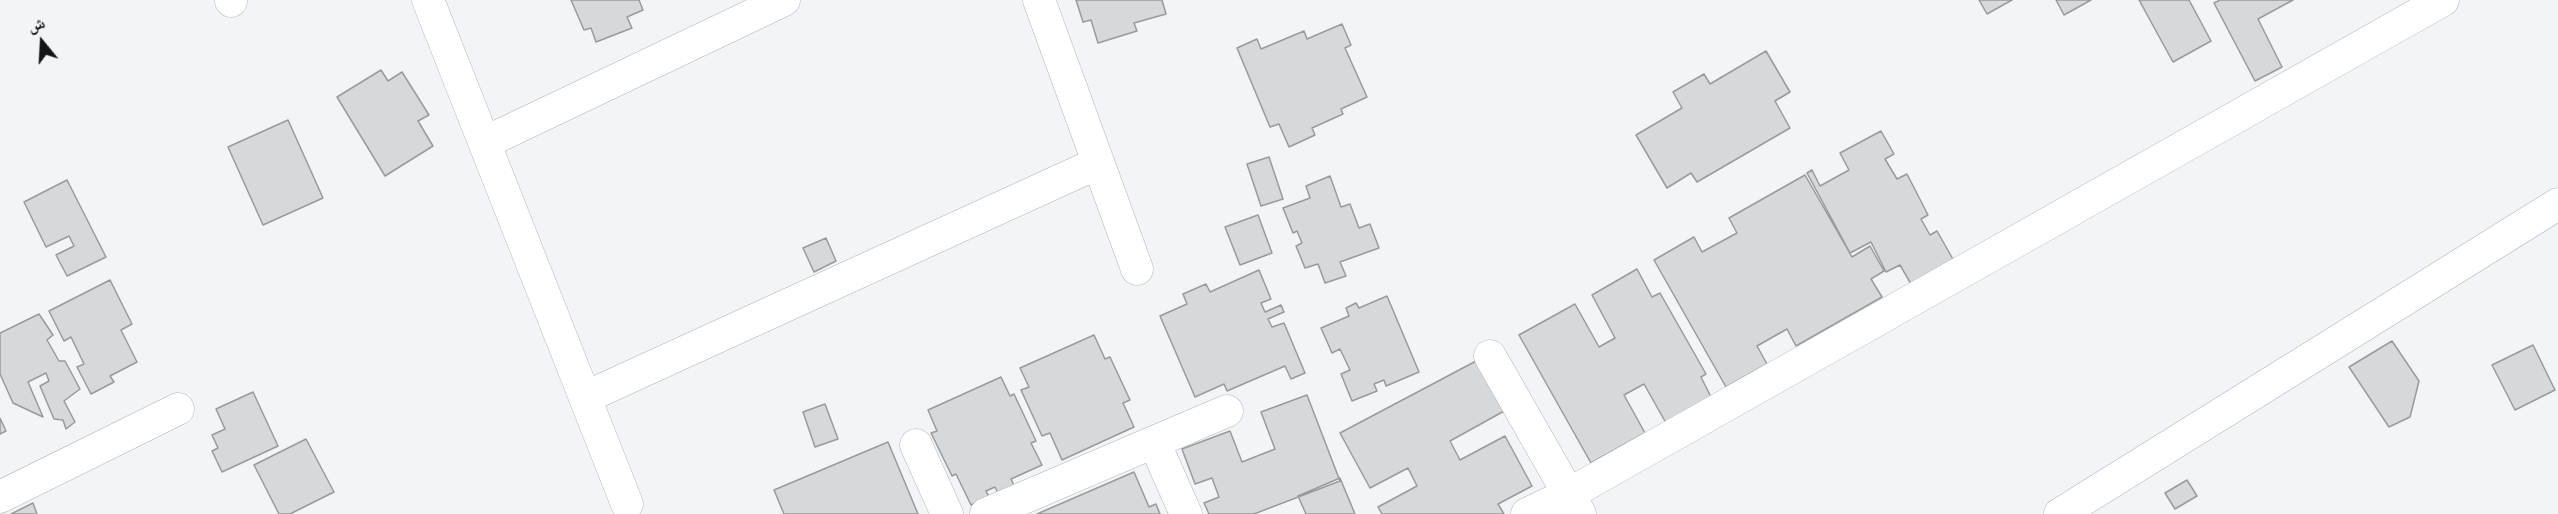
<!DOCTYPE html>
<meta charset="utf-8">
<style>
body{margin:0}
#map{position:relative;width:2558px;height:514px;overflow:hidden;background:#f2f4f7;font-family:"Public Sans","Noto Naskh Arabic",sans-serif}
canvas{display:block}
.north{position:absolute;left:12px;top:12px;width:60px;height:60px;-webkit-text-stroke:4px #f2f4f7;paint-order:stroke;rotate:342deg;font-size:16px;font-weight:700;line-height:24px;text-align:center;color:#141516}
.north::after{content:'';display:block;margin:auto;width:21px;height:27px;background:#141516;clip-path:polygon(50% 0,100% 100%,50% 72%,0 100%)}
</style>
<div id="map">
<canvas width="2558" height="514"></canvas>
<div class="north">ش</div>
</div>
<script>
const ctx = document.querySelector('canvas').getContext('2d');
ctx.lineJoin = 'round';
function paint(path, color) { ctx.fillStyle = color; ctx.fill(path, 'evenodd'); }
function trace(path, color, width, dash) { ctx.strokeStyle = color; ctx.lineWidth = width; ctx.lineCap = dash ? 'butt' : 'round'; ctx.setLineDash(dash || []); ctx.stroke(path); }
const building = new Path2D(`
 M571,0h68l4,10 -16,7 5,11 -36,14 -5,-14 -7,2z
 M1076,0h86l4,14 -32,9 3,8 -39,12 -7,-23 -8,2z
 M1979,0h33l-25,14z
 M2056,0h35l-27,15z
 M2139,0h50l22,41 -38,21z
 M2220,0h73l-35,19 24,48 -27,14 -41,-78z
 M1342,24l9,21 -6,3 22,49 -26,12 2,5 -31,14 3,7 -26,12 -10,-23 -9,3 -33,-79 20,-9 4,10 43,-18 3,8z
 M1766,51l24,41 -15,9 15,27 -93,54 -6,-9 -24,15 -31,-53 46,-27 -9,-16 31,-18 6,10z
 M381,70l7,11 14,-9 27,43 -11,6 15,25 -48,30 -48,-79z
 M288,120l35,78 -60,27 -35,-78z
 M1881,131l13,23 -9,5 12,20 10,-5 21,41 -7,4 9,16 7,-4 17,30 -43,23 -11,-19 -14,7 -15,-30 -21,11 -43,-80 5,-3 8,16 29,-16 -9,-17z
 M1269,157l14,42 -22,7 -14,-42z
 M1805,175l47,82 18,-11 14,25 -13,8 11,18 -86,49 -9,-17 -30,17 10,18 -41,23 -72,-127 40,-23 8,15 35,-19 -8,-15z
 M1330,176l11,31 9,-3 9,24 11,-4 9,24 -39,14 6,14 -21,7 -7,-19 -13,4 -9,-22 6,-3 -5,-12 -4,2 -10,-25 27,-10 -4,-12z
 M67,180l39,77 -39,19 -11,-21 18,-9 -5,-10 -23,11 -22,-45z
 M1258,215l14,38 -32,12 -15,-38z
 M826,238l10,23 -22,11 -11,-24z
 M1637,269l15,28 8,-4 46,81 -5,3 10,20 -45,26 -22,-39 -20,11 21,38 -54,30 -72,-128 56,-31 24,43 16,-9 -23,-43z
 M1259,270l12,29 -10,4 4,9 16,-7 3,7 -16,7 4,8 12,-4 21,50 -14,6 -6,-13 -58,25 -3,-7 -29,13 -35,-81 27,-12 -4,-10 23,-10 4,8z
 M110,280l22,44 -11,6 16,32 -27,14 4,6 -23,12 -14,-27 7,-3 -13,-27 -7,4 -15,-30z
 M1387,296l32,76 -33,14 -2,-6 -10,4 3,7 -25,10 -11,-27 9,-4 -10,-21 -8,4 -11,-25 28,-12 -3,-8 10,-5 3,5z
 M39,314l14,21 -6,5 12,21h6l15,28 -16,12 11,21 -9,7 -3,-9 -9,-1 -14,-33 9,-5 -3,-8 -18,9 15,35 -30,-14 -13,-29v-41z
 M1094,335l11,24 5,-2 20,43 -7,3 11,24 -72,33 -12,-27 -8,3 -21,-46 8,-3 -9,-19z
 M2392,341l27,40 -9,36 -21,10 -40,-60z
 M2533,345l22,45 -40,20 -23,-45z
 M1478,360l28,50 -56,31 10,19 45,-24 27,50 -34,18 6,10h-122l-4,-7 39,-21 -9,-18 -38,20 -30,-55z
 M1001,377l9,19 4,-2 22,47 -5,2 11,22 -31,14 4,9 -16,7 -4,-8 -9,4 3,6 -18,8 -15,-31 -4,2 -21,-43 6,-2 -9,-21z
 M253,392l25,54 -56,26 -10,-21 6,-3 -6,-13 13,-6 -9,-20z
 M1307,395l33,86 -86,33h-45l-5,-11 15,-6 -7,-19 -17,6 -13,-35 48,-18 12,31 33,-13 -14,-37z
 M825,404l13,35 -23,8 -12,-35z
 M0,418l6,13 -6,3z
 M306,439l28,53 -44,22h-11l-25,-49z
 M888,442l30,72h-134l-10,-24z
 M1134,472l15,35 7,-3 4,10h-123z
 M1340,478l15,36h-49l-8,-18z
 M2187,480l10,16 -22,13 -10,-16z
 M33,503l4,11h-26z`);
paint(building, '#d6d9dc');
trace(building, '#989b9d', 1.5);
const street = new Path2D(`
 M231,0v1
 M428,0l199,504
 M1039,0l98,269
 M486,142l298,-142
 M1490,356l90,158
 M586,397l512,-234
 M1154,442l73,-31
 M916,445l31,69
 M0,497l178,-88
 M986,514l168,-72 32,72
 M1527,514l42,-20 874,-494
 M2060,514l498,-310`);
trace(street, '#b2b5b7', 33);
trace(street, '#fff', 32);
</script>
